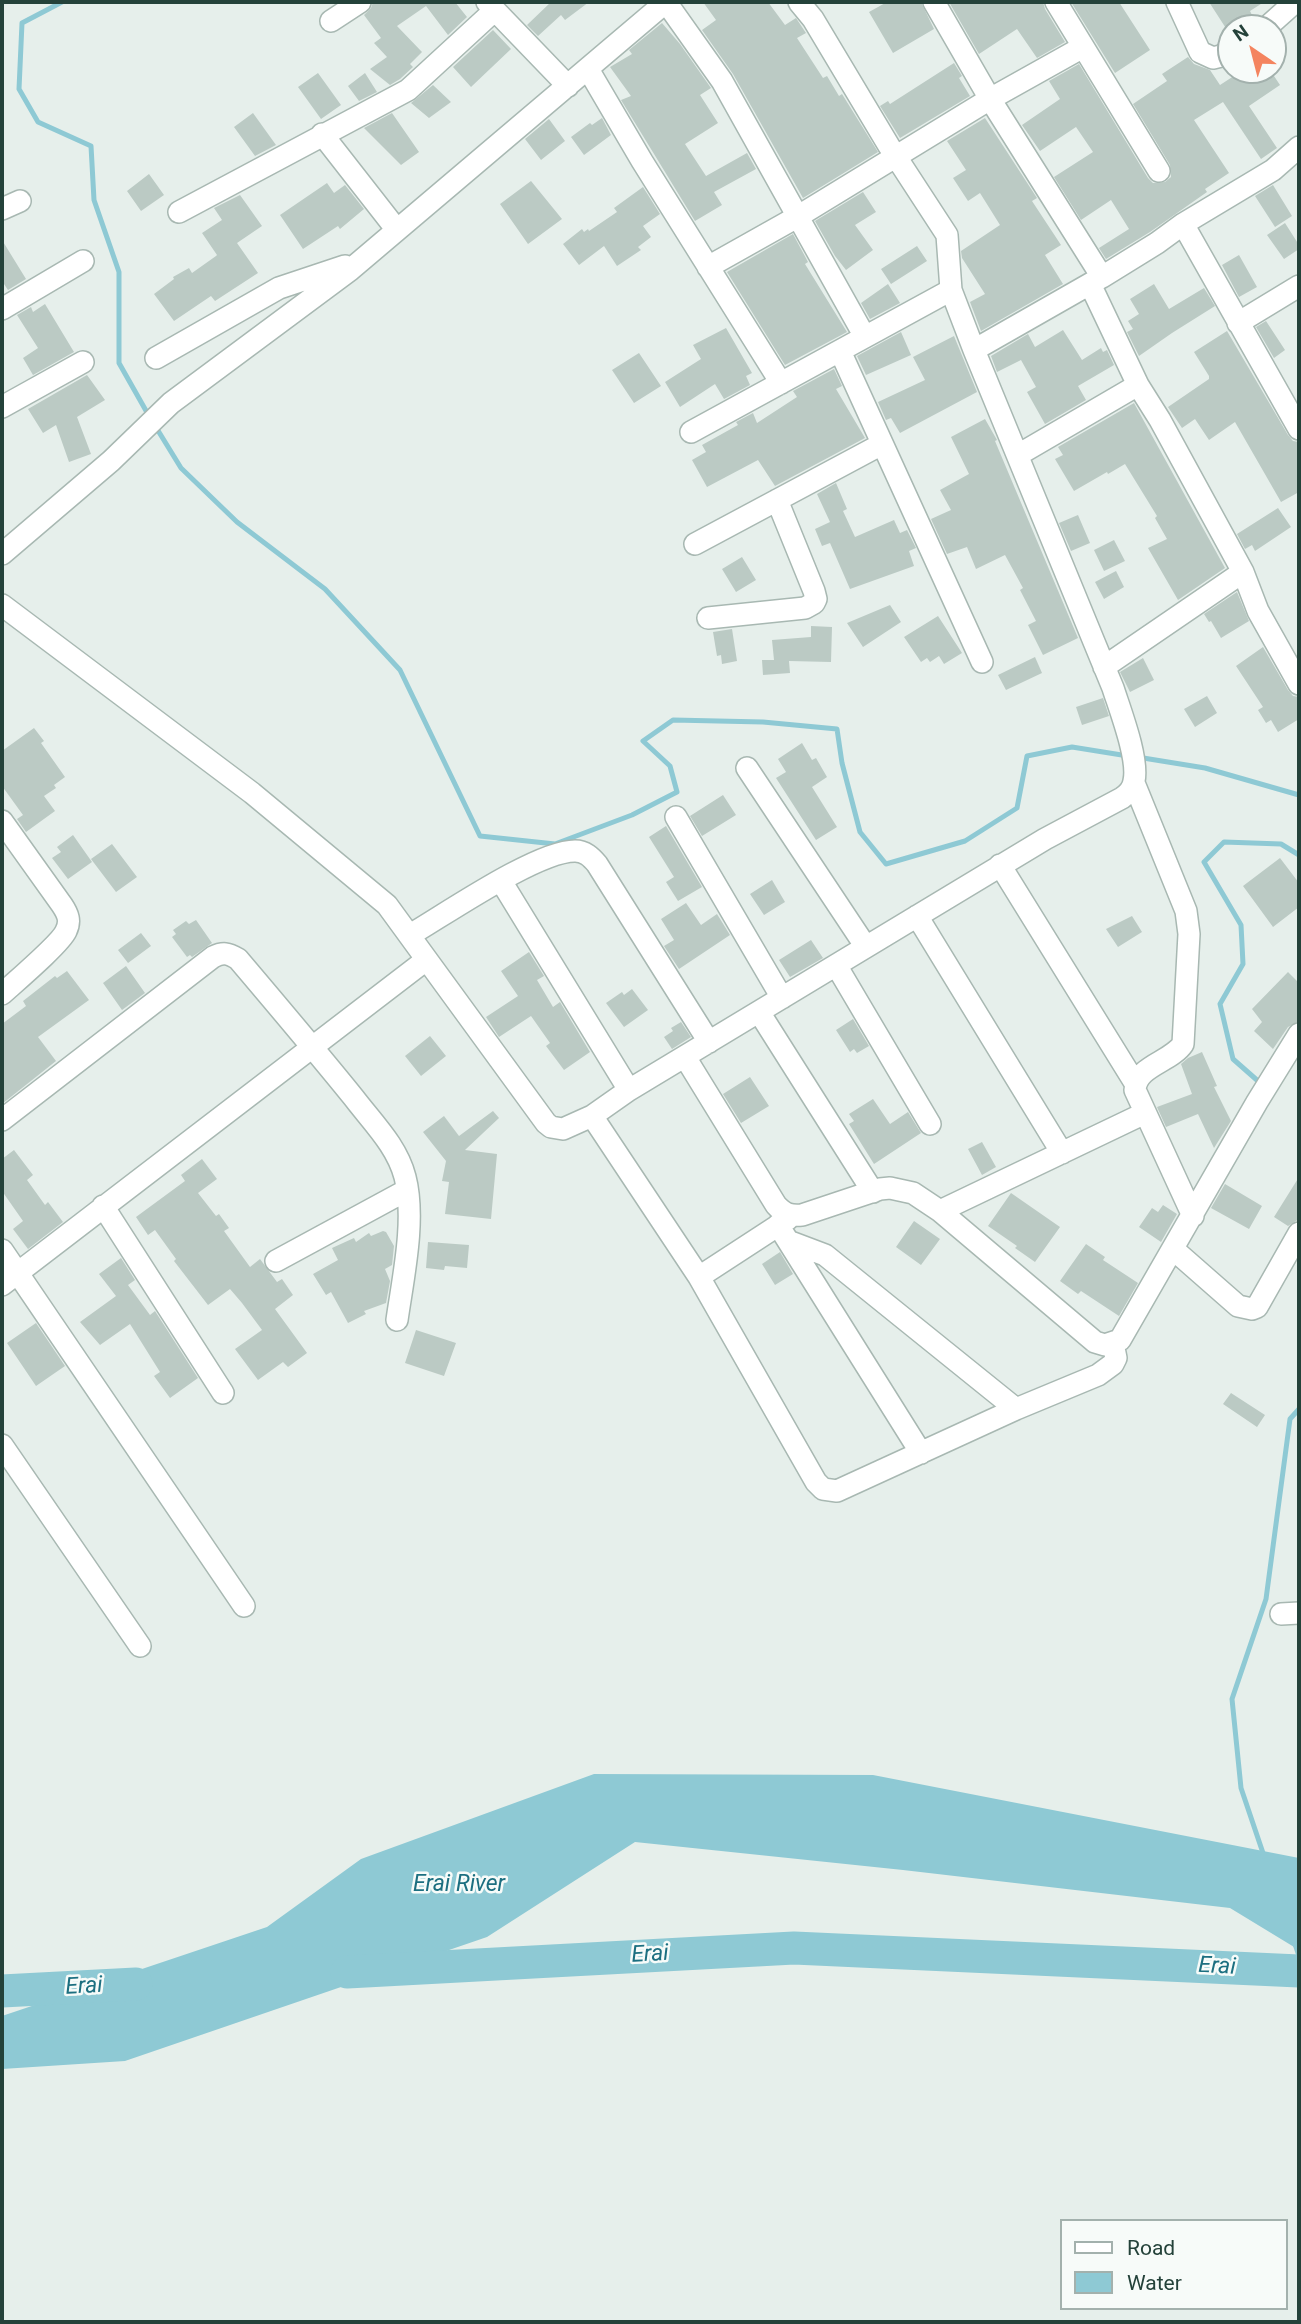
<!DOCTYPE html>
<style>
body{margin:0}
#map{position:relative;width:1301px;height:2324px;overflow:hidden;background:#e6efeb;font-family:Roboto,sans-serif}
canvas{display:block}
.frame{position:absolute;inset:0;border:4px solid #24423a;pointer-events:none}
.legend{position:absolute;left:1060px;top:2219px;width:228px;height:91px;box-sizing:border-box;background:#f7fbf9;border:2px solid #a3b1ad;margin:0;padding:9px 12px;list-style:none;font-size:21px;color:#24423a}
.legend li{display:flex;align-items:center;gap:14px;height:35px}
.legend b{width:35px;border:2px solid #a3b1ad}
.north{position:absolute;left:1217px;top:14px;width:70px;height:70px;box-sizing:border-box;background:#f7fbf9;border:2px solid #a3b1ad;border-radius:50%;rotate:325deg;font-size:19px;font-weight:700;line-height:28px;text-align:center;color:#24423a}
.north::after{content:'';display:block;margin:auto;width:24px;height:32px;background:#f4845f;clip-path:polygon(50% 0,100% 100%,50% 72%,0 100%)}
</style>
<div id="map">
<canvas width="1301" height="2324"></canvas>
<div class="frame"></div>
<ul class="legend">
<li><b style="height:9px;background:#fff"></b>Road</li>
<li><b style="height:19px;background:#8ec9d4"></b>Water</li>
</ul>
<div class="north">N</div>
</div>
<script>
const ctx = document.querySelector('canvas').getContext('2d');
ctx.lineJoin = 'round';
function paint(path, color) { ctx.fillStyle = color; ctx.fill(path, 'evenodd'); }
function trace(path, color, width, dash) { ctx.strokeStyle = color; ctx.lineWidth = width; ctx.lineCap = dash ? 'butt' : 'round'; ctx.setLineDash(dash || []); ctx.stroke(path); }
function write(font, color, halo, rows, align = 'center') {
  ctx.font = font + ' Roboto,sans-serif'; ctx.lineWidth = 5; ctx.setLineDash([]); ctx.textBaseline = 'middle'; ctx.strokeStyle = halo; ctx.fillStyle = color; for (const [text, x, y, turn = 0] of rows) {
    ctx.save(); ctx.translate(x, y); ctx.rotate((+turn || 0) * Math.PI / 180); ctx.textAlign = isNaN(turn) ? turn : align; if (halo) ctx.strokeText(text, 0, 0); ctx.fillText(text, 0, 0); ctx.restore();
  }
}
paint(new Path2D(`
 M594,1774l279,1 426,83v92l-69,-42 -327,-38 -268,-28 -148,95 -362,124 -123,8v-53l265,-89 94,-68z`), '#8ec9d4');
trace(new Path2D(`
 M62,2l-40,21 -3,66 19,33 53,24 3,54 25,72v91l30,53
 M154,424l27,44 56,54 88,67 75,81 80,166 75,8 77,-29 45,-23 -7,-26 -27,-25 30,-21 90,2 74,7 5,34 18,69 26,32 79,-23 52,-33 10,-52 45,-9 56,9
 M1137,757l68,11 94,27
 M1258,1081l-25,-22 -13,-55 23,-40 -2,-39 -37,-63 20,-20 57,2 18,11
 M1264,1856l-23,-68 -9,-89 34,-100 24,-180 9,-10
 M1295,1944l4,12`), '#8ec9d4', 5);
trace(new Path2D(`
 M347,1972l447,-24 505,23
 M2,1991l134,-7`), '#8ec9d4', 33);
paint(new Path2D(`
 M373,2h82l12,15 -19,18 -22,-29 -29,20 25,26 -12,12 3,3 -13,12 -10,6 -20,-16 17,-12 -13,-14 7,-5 -17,-23 7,-7z
 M551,2h38l-24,18 -4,-5 -23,21 -11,-11z
 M703,2h65l17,23 11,-7 10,15 -9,5 26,40 4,-2 12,20 3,-2 36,58 -75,46 -70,-124 -31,-44 14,-10z
 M887,2h34l13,27 -41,24 -24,-41z
 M949,2h94l2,7 20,33 -28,16 -20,-29 -38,25z
 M1071,2h48l31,48 -35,23z
 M1209,2h55l-14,9 5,10 -1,3 -7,4h-16l-2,5z
 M662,23l18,21 31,44 -11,7 18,28 -33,21 21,32 41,-23 9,16 -42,23 8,13 -27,16 -74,-121 10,-4 -21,-29 22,-13 -3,-4z
 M493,30l18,19 -40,38 -18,-20z
 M1188,57l6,7 16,6 10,15 23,-15h27l10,15 -31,21 28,42 -16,11 -38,-57 -29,18 35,53 -24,16 2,3 -57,40 -44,27 -7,-11 30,-19 -18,-29 -30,20 -27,-43 39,-25 -17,-25 -36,24 -18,-26 38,-26 -11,-18 30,-17 69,114 5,5 12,-1 6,-5 -1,-12 -37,-61 34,-23 -5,-7z
 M954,63l8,13 -3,2 11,18 -70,42 -20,-32 8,-5 2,3z
 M318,73l23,32 -20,14 -23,-32z
 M365,73l12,19 -18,9 -11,-15z
 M433,85l18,17 -22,16 -18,-15z
 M253,113l23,32 -21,11 -21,-29z
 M392,113l27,39 -18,13 -37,-37z
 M602,118l9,17 -27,20 -13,-18 19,-14 2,2z
 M985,118l52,80 -5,3 29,44 -16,10 18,29 -82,47 -11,-29 15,-8 -23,-36 -1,-7 39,-26 -20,-32 -12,8 -15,-23 13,-8 -19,-29z
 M549,119l16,22 -24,19 -16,-21z
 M149,174l15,21 -23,16 -14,-20z
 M531,181l31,38 -34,25 -28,-40z
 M327,183l7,10 11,-8 19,24 -24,20 -2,-3 -35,23 -23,-34z
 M1273,185l19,31 -17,11 -20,-31z
 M643,187l17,27 -17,12 8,11 -13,10 3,3 -24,16 -13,-20 -25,19 -16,-21 19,-15 2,3 4,-3 1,2 28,-19 -3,-4z
 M863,192l13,20 -21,13 18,25 -27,20 -11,-14 -20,-35z
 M240,195l22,31 -25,17 21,30 -43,28 -4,-5 -37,25 -20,-27 20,-15 -1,-2 16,-9 3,5 24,-17 1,-1 -15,-22 20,-13 -8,-12z
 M1285,223l14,22v4l-15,10 -17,-24z
 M793,234l15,28 -3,2 42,68 -62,33 -58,-93z
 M2,240l24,39 -18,11 -6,-9z
 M917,246l10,15 -36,23 -10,-15z
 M1239,255l18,32 -18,10 -17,-32z
 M888,284l12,19 -30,16 -9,-16z
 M1154,284l15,25 35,-21 11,18 -43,27 -33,23 -12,-24 6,-3 -5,-8 11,-7 -9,-15z
 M45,304l29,48 -41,23 -10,-17 15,-10 -21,-33 14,-8 2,5z
 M1266,321l19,29 -11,8 -18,-31z
 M726,328l26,45 -6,3 4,9 -26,14 -9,-15 -35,23 -15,-25 36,-23 -8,-14z
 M1063,330l19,30 19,-12 2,4 4,-2 7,15 -36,21 8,14 -41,24 -18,-32 9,-5 -15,-27 -24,12 -6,-16 37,-22 7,13z
 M1227,331l61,104 5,6 6,1v50l-18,10 -46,-80 -26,18 -14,-21 -13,9 -14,-21 41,-28v-3l-15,-24z
 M901,332l10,23 -45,20 -9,-19z
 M954,336l23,56 -77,41 -9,-15 -5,2 -8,-18 47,-22 -12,-23z
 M639,353l22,33 -27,17 -22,-33z
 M834,369l8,17 -6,3 29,49 -90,48 -17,-26 -51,27 -15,-27 14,-8 -4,-7 36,-20 -2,-3 17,-9 4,10 40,-26 -4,-6z
 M87,375l18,25 -28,17 14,37 -22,8 -13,-37 -13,8 -15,-24z
 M1134,403l91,165 -47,32 -30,-52 19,-9 -12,-21 2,-2 -32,-52 -17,10 -1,-2 -33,19 -19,-32 8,-4 -5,-8z
 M985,419l12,21 -2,1 83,197 -35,17 -15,-30 8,-4 -16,-31 3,-2 -18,-33 -29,14 -9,-22 -20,7 -16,-35 20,-9 -11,-20 29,-16 -18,-37z
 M836,483l11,26 -4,2 12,26 39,-17 6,13 7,-3 9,18 -7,3 5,15 -64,23 -20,-46 -8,3 -7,-17 15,-7 -13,-28z
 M1278,508l13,19 -36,24 -3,-6 -7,4 -8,-15z
 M1078,515l12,28 -19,8 -12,-28z
 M1114,540l11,21 -21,10 -10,-21z
 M742,557l14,23 -20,12 -14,-23z
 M1116,571l8,16 -20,12 -9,-17z
 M1237,592l12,29 -28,17 -10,-17 -2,1 -5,-8z
 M890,605l11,17 -38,25 -16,-24z
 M938,616l24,37 -18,11 -5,-8 -9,6 -3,-4 -6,4 -17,-25z
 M811,626l21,1 -1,35 -42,-1 1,12 -27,2 -1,-15h12l-2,-20 39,-3z
 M732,629l5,32 -15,3 -1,-9 -4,1 -4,-24z
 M1263,647l25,43 5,6 6,1v22l-21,13 -7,-12 -5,3 -8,-13 5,-3 -27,-41z
 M1035,657l7,16 -36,17 -8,-15z
 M1143,658l11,22 -24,12 -10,-20z
 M1207,696l10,17 -22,14 -11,-18z
 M1103,698l6,18 -27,9 -6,-18z
 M34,728l10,13 -3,2 24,34 -11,8 2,3 -12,8 11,15 -29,21 -9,-13 6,-4 -21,-29v-35z
 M802,743l10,17 4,-2 11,19 -15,10 25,40 -21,13 -40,-62 10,-6 -8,-13z
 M723,795l13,20 -34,21 -12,-20z
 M666,826l36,61 -24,14 -12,-19 8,-5 -25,-40z
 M73,835l19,27 -24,17 -16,-21 9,-6 -4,-5z
 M112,844l25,33 -21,15 -25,-33z
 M1280,858l19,25v24l-26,20 -30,-41z
 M772,880l13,22 -21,13 -14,-21z
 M686,903l15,22 16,-11 13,21 -51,34 -15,-23 10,-6 -13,-21z
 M1132,916l10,16 -24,15 -12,-18z
 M196,920l16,23 -20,14 -2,-2 -3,2 -15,-20 4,-3 -3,-4 13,-9 3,3z
 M141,933l10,13 -23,17 -10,-13z
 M811,940l12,18 -33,19 -11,-17z
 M529,952l15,24 -7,4 16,27 7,-5 30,50 -26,18 -18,-24 4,-3 -19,-27 -32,21 -13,-20 32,-21 -17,-25z
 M126,966l19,27 -23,17 -19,-27z
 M67,971l22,29 -51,37 18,24 -54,43v-80l24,-18 -3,-5 32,-25 2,2z
 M1288,972l11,11v38l-11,6 -15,22 -19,-18 8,-9 -10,-13z
 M632,989l16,21 -24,17 -18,-24 16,-11 2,3z
 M853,1019l16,27 -12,7 -3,-4 -4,3 -14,-22z
 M681,1022l10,15 -19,12 -8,-12 9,-6 -2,-3z
 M430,1036l16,20 -25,20 -16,-20z
 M1202,1052l15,34 -3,1 17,34 -17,27 -16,-34 -32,13 -9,-20 35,-13 -11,-30 7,-6z
 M750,1077l19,29 -28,17 -18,-29z
 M873,1099l17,25 18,-12 13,21 -47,31 -25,-40 5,-3 -5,-7z
 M493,1111l6,7 -34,32 32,4 -6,65 -46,-5 4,-32 -7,-1 4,-20 -23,-29 21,-16 15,20z
 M982,1142l14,25 -14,8 -14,-26z
 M14,1150l19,25 -6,5 18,25 3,-3 15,20 -35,27 -15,-20 10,-8 -21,-30v-32z
 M202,1159l15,20 -19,14 18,23 3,-2 10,14 -5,3 26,36 10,-8 17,23 5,-3 11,16 -18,14 32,44 -19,14 -5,-5 -25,18 -23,-31 27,-19 -20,-27 -12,-14 -22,16 -34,-44 2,-2 -21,-29 -7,5 -12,-18 49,-36 -4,-6z
 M1299,1177v42l-11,7 -14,-9z
 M1225,1184l37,22 -13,23 -38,-21z
 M1011,1193l49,34 -25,35 -20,-14 2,-2 -29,-20z
 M1163,1205l14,9 -16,28 -22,-15 13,-19 6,4z
 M914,1221l26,18 -19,26 -25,-18z
 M383,1231l3,1 8,14 -2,19 -7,4 5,12 -4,22 -22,8 2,3 -18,9 -17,-31 -5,3 -13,-21 25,-14 -6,-12 22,-10 2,4 13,-9 2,3z
 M428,1242l41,3 -2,23 -22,-2 -1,4 -18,-2z
 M1086,1244l19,13 -2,3 35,23 -19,33 -38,-25 -3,3 -18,-13z
 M780,1252l13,22 -18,11 -13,-21z
 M121,1258l14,22 -7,5 22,30 5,-4 43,67 -28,20 -16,-22 6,-4 -30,-48 -30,21 -20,-23 36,-26 -17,-22z
 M36,1323l29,43 -29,20 -29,-43z
 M416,1330l40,13 -12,33 -39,-13z
 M1231,1393l34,22 -8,12 -34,-23z`), '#bbcac4');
const minor = new Path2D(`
 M487,2l81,84
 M666,2l56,79 143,256
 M799,2l14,17 76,127 58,89 4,55
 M934,2l56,97 112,178
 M1056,2l103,169
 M1177,2l23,50 13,6 8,-2 10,-7
 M331,21l29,-19
 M1266,28l29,-26
 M588,69l54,92 139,222
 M322,134l75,96
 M2,209l18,-8
 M179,212l229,-122 87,-80
 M1183,224l116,205
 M708,267l89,-50 193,-118 93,-52
 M1090,284l48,101 22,35 83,152 15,39 41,73
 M2,309l81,-48
 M1238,323l61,-37
 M840,351l142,311
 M156,358l123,-70 66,-22
 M2,407l81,-45
 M691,432l260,-142 23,60 128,-73 55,-34 26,-19 90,-54 26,-23
 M1018,455l120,-70
 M695,544l187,-100
 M2,554l109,-93 60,-58 179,-133 316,-268
 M2,605l250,188 135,112 159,218 5,4 12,2 29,-13 37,-26 416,-251 77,-41c6,-4 11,-9 12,-17 5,-22 -14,-71 -21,-93l-139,-338
 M708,618l97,-10 9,-5 2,-4 -2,-8 -37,-91
 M1104,667l139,-95
 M747,768l119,179
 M1134,783l52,128 3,23 -6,110c-12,18 -47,22 -48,46l58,126
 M676,817l106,181
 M2,821l60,84c6,9 9,16 4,26 -5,12 -52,52 -64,63
 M1000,865l135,218
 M501,881l128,209
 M917,916l145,237
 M410,935c36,-21 127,-84 165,-84 10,0 16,6 22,13l112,178
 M836,965l94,159
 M759,1012l114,180
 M685,1057l91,148c8,9 14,11 26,10l78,-26 10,-1 23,5 27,18 155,131 10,3 15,-5 137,-238 42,-68
 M592,1116l107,161 117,205 7,7 14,2 179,-82 82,-34 15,-11 3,-6 -3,-15
 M2,1120l211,-163c10,-5 15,-4 25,2 39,46 78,92 116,139 19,25 43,48 51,79 11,42 -2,101 -8,143
 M103,1206l120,187
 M940,1211l205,-98
 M778,1225l143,228
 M788,1241l37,14 191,154
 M1173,1249l65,57 14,3 5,-2 42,-74
 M2,1250l242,356
 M276,1261l131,-71
 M699,1277l89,-58
 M2,1285l424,-325
 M2,1445l138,201
 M1281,1614l18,-1`);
trace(minor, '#a8b8b2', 24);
trace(minor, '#fff', 21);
write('italic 23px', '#1c6f80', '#f7fbf9', [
 ["Erai River",459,1885],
 ["Erai",650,1955,-3],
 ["Erai",1217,1967,3],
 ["Erai",84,1987,-3]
]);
</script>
